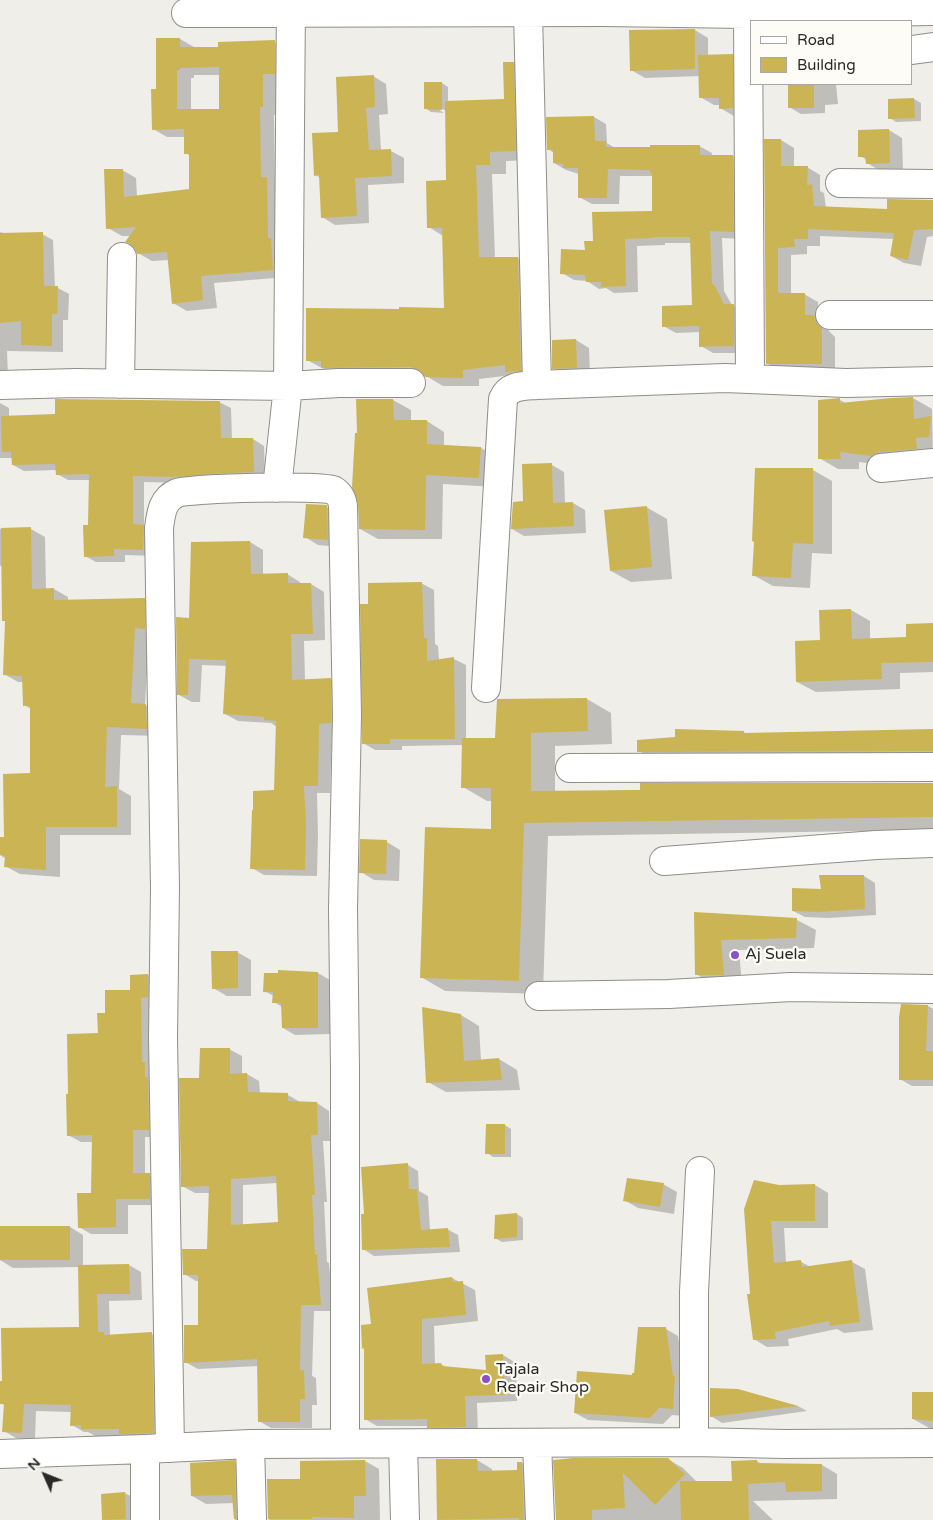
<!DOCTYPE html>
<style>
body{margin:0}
#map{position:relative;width:933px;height:1520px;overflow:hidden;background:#efeee9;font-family:"Varela Round",sans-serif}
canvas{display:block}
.legend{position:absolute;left:750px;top:20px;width:162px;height:65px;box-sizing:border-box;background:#fdfcf7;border:1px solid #a9a8a4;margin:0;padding:6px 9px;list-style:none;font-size:15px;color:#2a2927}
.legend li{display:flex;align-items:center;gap:10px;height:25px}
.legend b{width:25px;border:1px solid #a9a8a4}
.north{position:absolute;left:20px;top:1450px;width:50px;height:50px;-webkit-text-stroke:4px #fdfcf7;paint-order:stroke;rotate:314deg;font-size:14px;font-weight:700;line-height:20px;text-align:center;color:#2a2927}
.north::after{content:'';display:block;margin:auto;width:18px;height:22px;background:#2a2927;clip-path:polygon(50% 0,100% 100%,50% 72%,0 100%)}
</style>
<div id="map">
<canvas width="933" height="1520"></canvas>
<ul class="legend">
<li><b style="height:6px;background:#fff"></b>Road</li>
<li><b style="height:14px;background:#cbb453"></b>Building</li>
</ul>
<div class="north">N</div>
</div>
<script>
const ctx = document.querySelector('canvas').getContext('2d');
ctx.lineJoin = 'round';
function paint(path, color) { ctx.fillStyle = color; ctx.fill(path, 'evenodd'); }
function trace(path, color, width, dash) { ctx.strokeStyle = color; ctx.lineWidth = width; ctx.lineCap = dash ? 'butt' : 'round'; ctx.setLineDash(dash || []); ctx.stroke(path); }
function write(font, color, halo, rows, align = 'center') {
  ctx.font = font + ' "Varela Round",sans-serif'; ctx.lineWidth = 4.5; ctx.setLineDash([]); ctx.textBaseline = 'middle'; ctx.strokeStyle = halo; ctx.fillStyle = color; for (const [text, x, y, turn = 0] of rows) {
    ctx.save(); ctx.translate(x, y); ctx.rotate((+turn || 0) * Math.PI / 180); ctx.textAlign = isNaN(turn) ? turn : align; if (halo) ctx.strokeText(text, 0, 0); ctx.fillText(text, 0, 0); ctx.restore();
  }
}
paint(new Path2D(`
 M695,30l13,8v18l24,-1 14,8v52l-12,1 -14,-8v-3h-6l-14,-8v-21l-55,2 -14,-8z
 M180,39l14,8 26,1 54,-6 14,8v31h-12l1,34h-3l1,68 5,3 7,91 -73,6 3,25 -30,3 -14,-8 -4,-43 -17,1 -14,-8 -7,-17h-9l-14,-8 14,-58 14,8 1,19 53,-7v-34l-4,-3 -1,-16h-18l-14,-8 4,-39zM194,75h26v35l-29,1v-33h3z
 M513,63l17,9 2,88 -26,1v13h-14l3,85 23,-1 16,10 3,111 -25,-4 -33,4v7h-36l-17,-10 -87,1 -32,-17 139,-51 -3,-73 -14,-9 19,-46 -2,-70 -9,-5 -1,2 8,5 -13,-1 -6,-4 17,-25 6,4v15l58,-2z
 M373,76l13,8 2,30 -9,1 2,36h10l13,7v25l-36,2 1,38 -34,2 -13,-8 -2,-39 -4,-3z
 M789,84h47l2,20 -13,1v8l-24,1 -12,-7z
 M914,99l7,4v18l-25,1 -6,-4 -1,-18z
 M594,117l12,7 1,19 8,5 84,-2 13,7v3h21l12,7v76l-23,-1 2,53 8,14 14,7v41h-33l-12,-7 -1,-14 -24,1 -13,-7 30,-20 -2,-63h-26v2l-28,1 1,46 -24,1 -8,-5 -7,1 -12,-8 -13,-1 -12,-7 32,-31 59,-30v-36h-33l-1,28h-27l-13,-7v-23l-13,-4 -12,-7v-10l-6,-4z
 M889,130l13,8 1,33h-22l-14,-8v-3l-7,-4z
 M766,140h15l13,8v19h13l13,8v16l4,2 2,15 62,2 45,-9v35l-6,1 -6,29 -17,-3 -13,-7 3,-17 -74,-3v10h-13v8l-16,1v39h13l14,8v16l9,6 2,7 6,6v34h-55l-13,-8z
 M0,232l7,2h35l11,6 2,48h3l11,6 -1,26h-5v32l-56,-1 1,25 -8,5z
 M576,340l13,8 1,27 -23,1 -14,-8z
 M913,398l19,11 1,50 -42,7 -32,-4v7h-21l-19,-11 21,-58 7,4z
 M393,400l18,10v11h16l17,11v14l37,2 18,10 -3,29 -53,-3 -1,55h-64l-18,-10z
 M219,402l12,6 1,32 21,-1 11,7 1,32 -77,5 -44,-1v45l11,6 -1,23 -29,-1v7h-29l-11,-6 5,-30v-46h-22l-11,-6v-4l-33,1 -11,-6v-7h-13v-55l9,5v9l47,-2z
 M524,465h28l12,7 1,32 8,-1 12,7 1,23 -62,3 -12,-7 13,-27z
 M813,470l19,11v73l-20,-1 -2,35 -37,-2 -20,-11z
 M327,507l13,8 1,32 -23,-2 -13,-8z
 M646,507l21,12 5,60 -41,3 -20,-11z
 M0,529h31l14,8 1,53 8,-1 14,8v4l76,-2 14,8 -9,29 -4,69 15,9v22l-39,-1 -2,54 12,7v39h-71v42l-40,-3 -15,-8 1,-7 -6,-4v-17h5l26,-64v-65l-7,-4v-23h-6l-14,-8 2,-52 -3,-2 -1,-54h-2z
 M250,542l13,8v25l24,-1 13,8v2h11l13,8 1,48 -21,1 1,39 25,-1 13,8 1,43h-12l-2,63h-13l1,40 -1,43 -53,-1 -12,-7 23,-77 2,-64 -6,-4 -33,-2 -13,-7 2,-48 -25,-1 -2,37h-8l-13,-7 11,-76z
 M421,583l13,7 1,54 3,2 1,14 15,-1 12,6v74h30l91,-40 24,14 1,31 -57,2v46l378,-8v48l-2,-2 -383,6 -5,158 -98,-3 -24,-14 72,-146 -1,-30h-5l-24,-14v-42l-61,1v4h-27l-12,-7 6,-138z
 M851,610l19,11v18l37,-1 26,-14v48l-33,1v16l-84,3 -19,-10 24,-41 -1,-29z
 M933,731v34h-270l-24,-14 105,-19 4,3z
 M387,842l13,8 -1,31 -25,-1 -13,-8z
 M864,876l11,7 1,32 -47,3 -24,-1 -12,-6 30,-21z
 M695,913l102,7 19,10 -2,18 -75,2 3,35h-28l-18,-11z
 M237,952l14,8v36h-24l-14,-8z
 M318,973l12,7v54l-35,1 -12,-7 -1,-21 -8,-5v-6l-10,-5z
 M148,975l13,8v154h-16v37l4,1 13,7v23h-34v29h-37l-12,-7 13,-33 1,-52h-12l-13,-7 2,-40 29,-61 8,-20z
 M928,1006l5,3v77h-21l-12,-7z
 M461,1015l18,11 2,35 18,-2 18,11 3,20 -74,2 -18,-10z
 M229,1049l13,7v18h5l12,7 1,12 28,2 12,7 17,1 12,8 1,30h-7l4,61h-3l3,60 2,1 4,48h-19l-2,65 4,2 1,27h-5v23h-41l-12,-7 -1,-55 -60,3 -13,-7 14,-36v-45h-3l-12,-7 25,-24 1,-57h-15l-13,-7 18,-107zM277,1183l2,40 -36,2v-40z
 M505,1125l6,4v28h-18l-6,-4z
 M408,1165l10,6 1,20 9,5 2,34 17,-1 11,6 2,17 -86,4 -11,-7 2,-34z
 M663,1184l14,8 -3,22 -36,-6 -14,-8z
 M815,1185l13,8v35h-44l2,35 15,-1 10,5 41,-5 13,7 8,61 -29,3 -7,-4 -49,10 1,7 -22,1 -13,-8 -2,-44 26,-109z
 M517,1214l6,4v22l-21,2 -7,-4 1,-22z
 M70,1227l13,8v31l46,-1 12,7 1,28 -33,1 1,35 42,-2 13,7 1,98 -33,1 -9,-4h-29l-7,-4h-4l-12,-7v-13l-36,-1 -1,29 -19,-2 -12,-7 1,-25 -4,-3 79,-75 -1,-61 -66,1 -13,-8v-32z
 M452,1278l23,12 3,31 -44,5 1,39 6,-1 6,4 40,3 16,-16 13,8 1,38 -40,2 1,31h-37l-13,-8h-51l-12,-7v-70l-2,-1 10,-23z
 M666,1329l12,7 7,47v33l-13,-1 -9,9 -75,-4 -13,-7 58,-36z
 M738,1390l60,16 9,5 -85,12 -11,-7z
 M933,1394v36l-20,-11z
 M667,1459l16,9 14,14 36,3 24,-24 6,4h59l15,9v25l-84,2 20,19h-216l-2,-59z
 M437,1460h40l15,9v3l26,-1 4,-8 15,9 2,48h-101z
 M365,1461l14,8 1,51h-111l-1,-39h34z
 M234,1462l15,8 1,50h-15l-1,-17 -28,1 -14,-8z
 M125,1493l14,8v19h-35z`), '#0003');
paint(new Path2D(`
 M695,29v40l-65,2 -1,-41z
 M156,38h24v9h38v-5l57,-2v34h-12v33h-3l1,70h6l1,61h3l2,32 -72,6 2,24 -31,4 -5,-52 -30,2 -2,-5 -5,-5 -5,-2 11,-15 -30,2 -2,-60h19l1,28 65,-8v-35h-5v-25l-32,1 -1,-41h5zM219,67v42h-42v-39h3v-2z
 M733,54v54l-14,1v-11h-20l-1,-43z
 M503,62h11l2,89 -26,1v13h-14l3,92h39l3,114 -16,1v-7l-42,5v8l-38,-1 -6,-7 -8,-3 -90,1v-7h-15v-53l93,1v-2l45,1 -2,-80h-15l-1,-47 20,-1 -1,-79 59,-2z
 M374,75l1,32 -9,1 3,42 22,-1 1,27 -37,2 2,38 -36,2 -2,-43 -5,1 -2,-43 26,-1 -2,-55z
 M424,82h18v28l-18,-1z
 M788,84h26v24h-26z
 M914,98l1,20 -27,1v-20z
 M594,116l1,25h11v6h44v-2h50v10h33l1,77 -24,-1 2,52 4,5 8,16h10v42l-35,1v-21l-37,1v-21l30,-1 -2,-68h-37v1l-28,1 1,47 -25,1v-5h-15l-1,-7 -25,-1 1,-25 24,1 -1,-9h9l-1,-29 60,-1v-38h-2v-3l-42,-1 -1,29h-29v-30h-15v-4l-10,-1v-13h-6l-1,-33z
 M889,129l1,34 -24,1 -1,-7h-7v-27z
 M764,139h17v27h27l-1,19 5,-1 2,22 73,3v-10l46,1v29l-19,1 -6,30 -18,-4 4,-23 -86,-4v10h-14l1,8 -17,1v45h27v22h9l2,7 6,6v36h-56z
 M43,232l1,54h14l-1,28h-5v32l-31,-1v-24l-21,2v-90z
 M576,339l1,29 -25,1v-29z
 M913,397l1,22 17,-3 -2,21 -13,1 1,11 -37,3 -9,4 -31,-4 1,7h-23v-59l22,-2v5l51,-5z
 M55,399l165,2 1,37h32l1,34 -45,2 -33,3 -43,-1v48l11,1 -1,25 -29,-1v7l-30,1 -1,-32h5l1,-51 -33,1 -1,-11 -43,1 -1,-13h-9l-1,-36 54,-2z
 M356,399h37l1,21h33v24l54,3 -2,31 -53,-3 -1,55 -66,-1 -1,-25 -6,-17 3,-54h2z
 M552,463l1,40 20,-1 1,24 -63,3 2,-27 10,-1 -1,-37z
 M755,468h58v76l-20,-1 -2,35 -39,-2 2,-34 -2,-1z
 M306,504l21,1 1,35 -25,-2z
 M647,506l5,61 -42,4 -6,-61z
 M31,527l1,62 22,-1v12l91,-2v31l-10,-1 -4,75 15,1 1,25 -40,-2 -2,60 12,-1v41h-71v43l-42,-3 1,-11 -5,-1v-18h4l-1,-63 27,-1v-67h-7l-1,-30 -19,-1 2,-54h-3l-1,-93z
 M250,541l1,33 37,-1v10h23l2,51h-22l1,46 39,-2v45l-12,1 -1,62h-14l2,39 -1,45 -55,-1 2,-59h1v-19l21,-1 2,-69 -12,-1v-3l-41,-3 3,-54 -37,-1 -1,36h-11l-1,-78 13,1 2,-76z
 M422,582l2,56h3v23l27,-4 1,82h-65v5h-28l-2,-140h8v-21z
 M851,609l1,30 54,-2v-13l27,-1v39l-52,1 1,16 -86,3 -1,-41 25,-1 -1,-30z
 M587,698l1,33 -57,2v58l109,-1v-7h293v34l-409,6 -5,158 -99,-3 5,-151 66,2v-41h-30l1,-50h33l2,-39z
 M675,729l69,2v2l189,-4v22l-296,1v-12l38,-3z
 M360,839l27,1 -1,34 -27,-1z
 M819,875h45l1,34 -49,3 -24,-1v-23l29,1z
 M694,912l103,6 -1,20 -75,2 3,35h-29z
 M211,951h27v37l-26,1z
 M278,970l40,2v56h-36l-1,-25h-9l1,-11h-10l1,-19h14z
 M148,974v23l-7,1 1,64h3v15h3l1,53h-16v43h17v26h-34v28l-38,1 -1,-35h14l1,-58 -25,1 -1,-42h2l-1,-60 31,-1 -1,-20h8v-23h25v-15z
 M901,1004l27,1 -2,46h7v29h-34v-63z
 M422,1007l39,7 3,47 35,-3 3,22 -76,3z
 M200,1048h30v26l17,-1 1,19 40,1v8l29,1 1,33h-7l4,60h-3l3,60 2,-1 4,51h-20l-1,65h4l1,29h-5v23h-42l-1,-63 -73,4v-38h14v-50h-15l-1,-26h25l2,-63 -28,1 -2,-109h20zM276,1176l2,46 -47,3v-46z
 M486,1124h19v30h-20z
 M408,1163l1,26h8l4,41 27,-2 2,19 -88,3 -1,-36h3l-3,-47z
 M627,1178l37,5 -4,24 -37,-6z
 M754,1180l25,5 36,-1v37h-44l3,42 27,-3 1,7 50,-7 8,62 -30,4 -1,-5 -54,11 1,7 -23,1 -6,-46h3l-6,-85z
 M517,1213v24l-23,2 1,-24z
 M0,1226h70v34h-70z
 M129,1264l1,30h-33l1,38h6v3l48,-3 2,101 -35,1v-5h-38v-4l-11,1 1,-21 -47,-1 -2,29 -20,-1 2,-28h-4v-23h2l-1,-53 78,-1 -1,-62z
 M452,1277l1,5 10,-1 3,34 -44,4v45l19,-1 1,3 44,4 -1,-15 18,-1 2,41 -40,1 1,31 -39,1v-9l-63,1v-72l-2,1 -1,-24 10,-1 -4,-36z
 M638,1327h28l7,49h2l-2,33 -14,-1 -9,10 -76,-5 3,-42 55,4v-2h2z
 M710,1388l28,1 60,17 -88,11z
 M912,1392h21v29l-21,-2z
 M573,1458h95l17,16 -30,31 -32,-32 2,35 -33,2v10h-36l-3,-60z
 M436,1459h41l1,12 39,-1v-8h5l2,58h-5v-2l-82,2z
 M235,1460l1,59h-2l-2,-24 -41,1 -1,-33z
 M365,1460l1,36h-12v22l-42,-1v2h-44l-1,-40h33v-18z
 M757,1460v3l65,1v27l-36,1 -1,-10 -37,2 1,36h-68l-1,-39h52l-1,-20z
 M125,1492l1,27 -24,1 -1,-26z`), '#cbb453');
const minor = new Path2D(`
 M528,12l9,373
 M186,13l417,-1 145,2 185,-3
 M748,14l2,365
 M912,50l21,-3
 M840,183l93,1
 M830,315h103
 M120,384l2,-127
 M0,385l76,-2 212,3 51,-3h72
 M881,468l52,-5
 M277,488l11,-102 3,-386
 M486,688l17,-289c6,-14 20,-13 34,-14l188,-7 121,5 87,-2
 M570,768l363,-1
 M664,861l212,-16 57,-2
 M539,996l130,-2 122,-7 142,2
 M694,1442v-150l6,-121
 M537,1443l3,77
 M250,1444l2,76
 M403,1444l2,76
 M170,1448l-7,-410 2,-150 -6,-360c2,-14 3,-29 18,-35 13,-5 146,-8 156,-3 7,4 9,9 10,16l4,209 -4,194 2,161v373
 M0,1454l145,-5 105,-5 444,-2 91,2 148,-1
 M145,1520v-71`);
trace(minor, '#8f8e89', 30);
trace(minor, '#fff', 28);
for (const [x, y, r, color] of [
 [735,955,5,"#8d4fc6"],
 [486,1379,5,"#8d4fc6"]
]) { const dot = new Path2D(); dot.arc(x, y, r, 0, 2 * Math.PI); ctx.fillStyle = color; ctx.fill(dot); trace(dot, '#fdfcf7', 2); }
write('16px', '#2a2927', '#fdfcf7', [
 ["Aj Suela",745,955],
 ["Tajala",496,1370],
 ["Repair Shop",496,1388]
], 'left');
</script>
